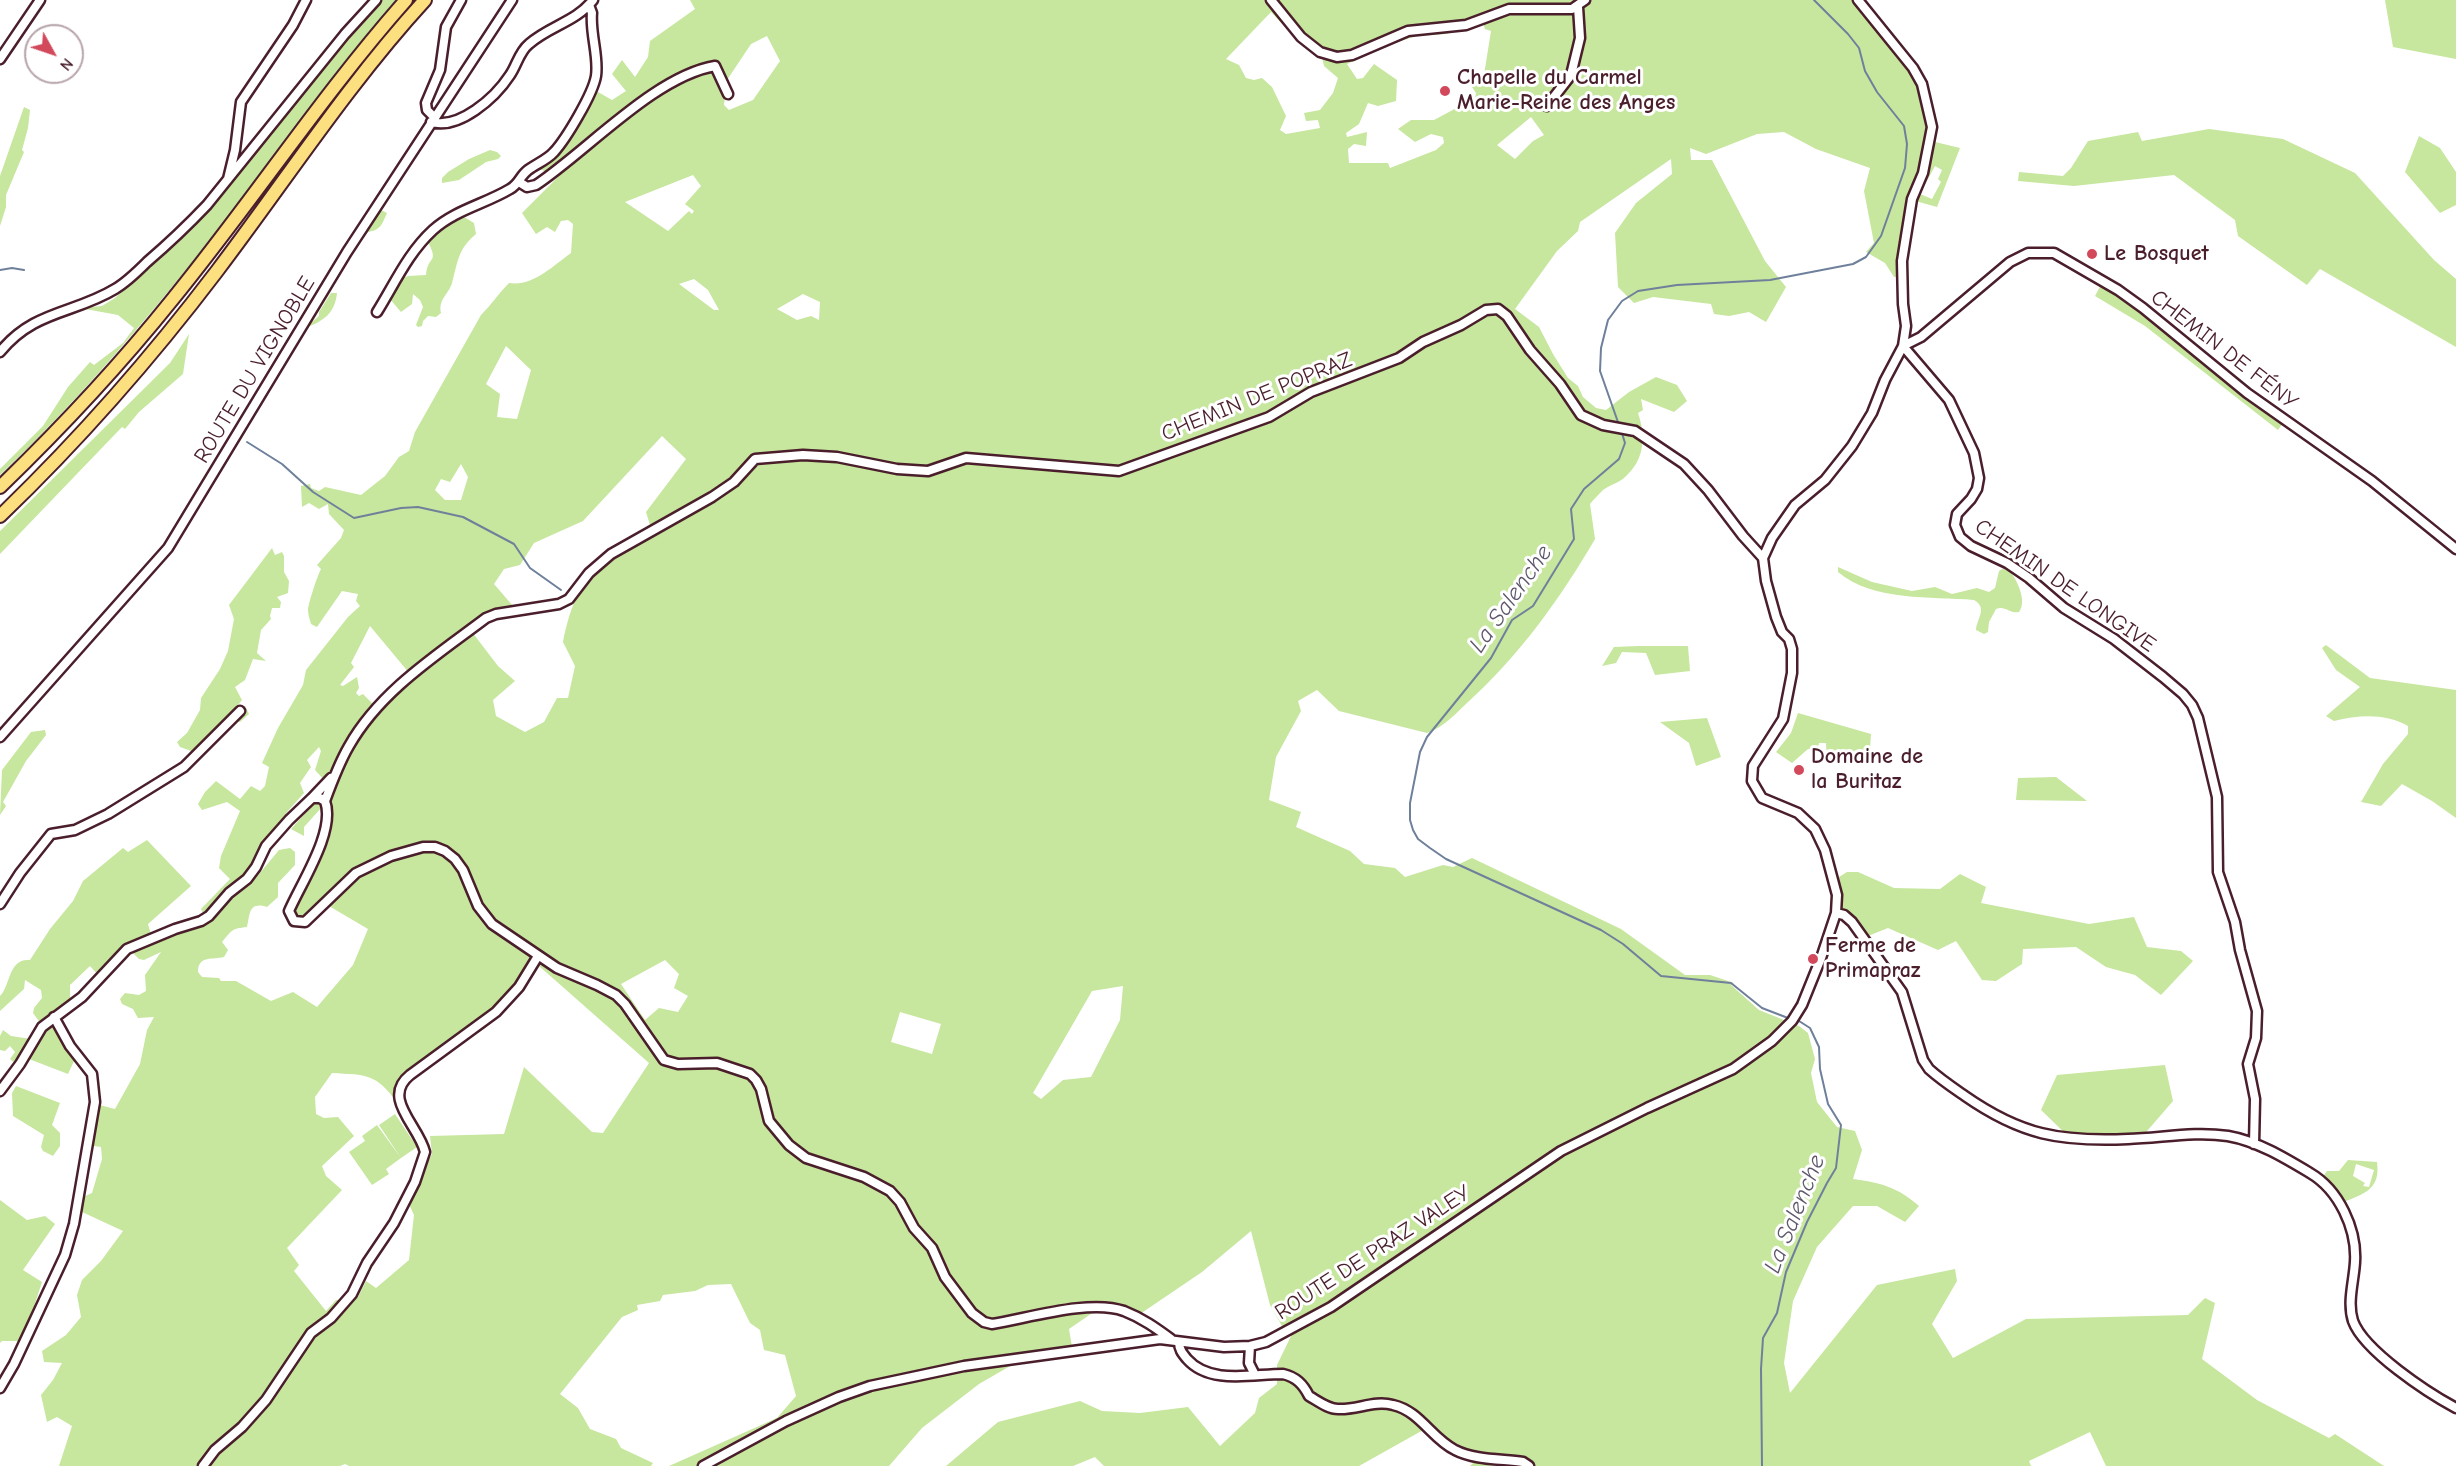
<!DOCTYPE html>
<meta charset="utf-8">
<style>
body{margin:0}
#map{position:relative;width:2456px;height:1466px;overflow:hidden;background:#fff;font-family:"Comic Neue",sans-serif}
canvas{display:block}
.north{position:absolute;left:24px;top:24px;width:60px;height:60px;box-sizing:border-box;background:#fff;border:2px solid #b7a5aa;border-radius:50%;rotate:130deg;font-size:16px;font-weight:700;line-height:24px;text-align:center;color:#4a1f2b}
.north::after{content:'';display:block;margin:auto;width:21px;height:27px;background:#d1495b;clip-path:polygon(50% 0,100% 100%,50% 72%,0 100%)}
</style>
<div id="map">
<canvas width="2456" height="1466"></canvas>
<div class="north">N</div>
</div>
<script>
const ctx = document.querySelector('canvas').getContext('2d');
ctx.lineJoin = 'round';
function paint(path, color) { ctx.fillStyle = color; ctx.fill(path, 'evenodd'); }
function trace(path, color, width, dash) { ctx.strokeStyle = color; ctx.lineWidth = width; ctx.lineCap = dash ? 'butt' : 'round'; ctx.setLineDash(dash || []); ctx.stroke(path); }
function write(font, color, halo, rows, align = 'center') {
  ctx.font = font + ' "Comic Neue",sans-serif'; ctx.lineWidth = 6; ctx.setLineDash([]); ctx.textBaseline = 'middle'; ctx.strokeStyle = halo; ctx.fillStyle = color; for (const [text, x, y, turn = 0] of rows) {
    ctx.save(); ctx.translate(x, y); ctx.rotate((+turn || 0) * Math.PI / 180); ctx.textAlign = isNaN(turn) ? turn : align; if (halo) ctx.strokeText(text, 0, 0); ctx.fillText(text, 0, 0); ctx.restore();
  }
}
paint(new Path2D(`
 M379,0h18c-68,76 -125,161 -188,241 -65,82 -133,162 -209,234v-6l43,-43 25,-39 22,-25 4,3 29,-22 11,-15 -16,-13 -38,-7 22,-2 13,-8 77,-71 50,-58 90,-116z
 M690,0h1168l64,84 9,57 29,7 -23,59 -25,-7 -10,76 -8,1 -9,-14 -19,-11 8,-9 -10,-52 6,-23 -54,-19 -32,-17 -27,2 -51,20 -16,-6 1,12h21l53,101 21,26 -20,35 -17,-10 -20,4 -15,-2 -3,-10 -58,-7 -19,6 -16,-16 -3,-54 21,-30 36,-29 -1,-15 -91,63 -2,9 -21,20 -42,58 24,18 14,27 15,24 10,8 5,11 13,11 10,2 23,-18 27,-15 21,8 10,16 -13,11 -33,-13 2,11 -5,3c8,24 7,47 -14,65 -6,5 -14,7 -21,12 -4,4 -9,9 -13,14l5,35c-35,60 -76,117 -128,164 -13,12 -23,24 -40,30l-88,-22 -22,-21 -19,11 3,10 -25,46 -7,43 32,12 -5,15 54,24 14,13 31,4 10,9 38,-12 10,2 19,-9 149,71 64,46h25l24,8 -3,2 28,25 40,16 9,7 7,26 -4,14 6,29 20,25 18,4 7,19 -9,29c29,4 44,8 66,27l-14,16 -28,-16h-24l-36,41 -24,54 -9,62 6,30 87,-108 78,-16 2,12 -25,43 21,34 73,-39 162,-4 17,-17 10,5 -13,56 55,41 72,38 6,-4 49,32h-278l-16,-34 -61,29 2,5h-561l9,-9 -30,-4 -24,-24 -66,37h-255l-9,-9 -22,9h-127l52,-44 82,-21 22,10 38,2 48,-6 32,39 35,-33 4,-15 18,-14v-19l17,-35 -12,-4 -12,-21 -19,-74 -49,41 -62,42 -42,-5 -29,20 4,24 -56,9 -38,22 -57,44 -33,38h-220l108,-48 19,-22 -11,-41 -21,-5 -4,-20 -10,-7 -19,-39 -23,1 -13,6 -32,4 -3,6 -23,4 1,5 -16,7 -62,77 18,14 12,21 26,10 5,9 32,15 -2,3h-302l-4,-2 -5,2h-281l13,-40 -15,-9 -10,5 -6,-27 12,-15 9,-17 -18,-1 -2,-11 24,-16 15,-18 -4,-22 5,-15 19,-19 22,-30 -43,-20 3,-14 9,-4 10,-34 -1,-12 -14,-2 5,-42 23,6 25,-45 7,-34 7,-13 -16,1 -5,-9 -11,-5 -2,-5 5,-6 14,2 7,-4 -1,-16 16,-23 -17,8 -5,-1 -7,-7 -34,23 -8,-9 -20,19v19l-19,13 24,42 -7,15 -39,-15 -12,6 -7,-6 5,-7 -5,-6 -5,5 -5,-1v-14l3,-6 8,6 20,3 10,-15 -8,-11 1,-5 8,-10 -1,-8 -16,-10 -1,9 -24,22v-15c11,-11 8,-38 30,-36l20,-31 23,-28 10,-20 40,-33 5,4 19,-12 44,46 -43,38 4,14 59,-18 18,-20 21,-15 29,-35 11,-2 5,4v13l-17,18v14l-11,10c-19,-6 -17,8 -20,20 -16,2 -14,2 -25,15l6,8 -4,7c-11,3 -26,-2 -26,15l4,5 17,1 2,3h15l35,20 22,-9 24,15 36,-42 15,-36 -39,-23 -26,22 -11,-4 -6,-6c9,-23 46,-90 36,-111l-18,20v9l-13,-7 28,-31 7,-16 -11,-12 6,-19 -2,-4 -12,13 4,7 -11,16 4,10 -17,19 -39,65 -43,40 -4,-8 29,-30 -11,-11 2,-12 19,-45 -13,-9 -25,8 -4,-6 7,-12 11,-11 24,18 11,-13 9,5 5,-5 4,-19 -7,-4 16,-35 25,-43 3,-15 42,-53 12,-11 -4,-5 2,-7 -16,-3 -25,36 -6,-3c-1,-4 -3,-9 -3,-14 0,-6 10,-36 13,-41l-4,-4 24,-27 3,-8 -15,-16 -1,-10 -9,5 -10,-6 -7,4 -1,-21 9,-2 1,4 8,3 6,-4 36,8 24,-19 14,-19 10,-6 6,-19 66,-117c10,-10 18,-22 28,-32 23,4 44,-17 62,-30l2,-29 -5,-4 -7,1 -6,11 -8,-5 -11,7 -14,-21 36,-36 -27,-12 22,-14 38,-63 21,12 14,-9 -14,-17 10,-14 13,17 13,-20 2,-16 45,-32zM1271,12l28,30 23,15 2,9 14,12 -5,15 -13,17 -16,3 2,8 12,-1 2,8 -34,6 -6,-4 6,-14 -14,-29 -10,-9 -8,2 -8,-2 -7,-13 -13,-6zM1483,23l2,6 6,2 -7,44 -12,12 4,6 -1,5 -41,22h-23l-13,9 17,13 16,-8 12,3 1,6 -8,7 -46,18 -2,-5h-39l-1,-14 6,-5 12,2 1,-14 -20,5 -1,-4 13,-9 9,-21 10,3 18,-5 1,-21 -23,-16 -11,14 -6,1 -10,-15 42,-19 27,-9 30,-2zM767,36l13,25 -27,39 -24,10 -5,-5 3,-25 24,-36zM1531,117l13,18 -11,6 -18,18 -18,-14zM1935,166l7,4 -4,9 3,3 -9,17 -12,-5zM693,175l8,11 -16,18 9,7 -2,3 -3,-3 -21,20 -43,-29zM694,279l14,11 11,20h-5l-35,-26zM803,294l17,8 -1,18 -8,-4 -14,4 -20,-11zM506,346l25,24 -14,49 -20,-2 3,-23 -14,-10zM662,436l24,23 -40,53 7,23c-57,32 -76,39 -90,107l12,24 -7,32h-11l-13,24 -19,10 -29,-16 -3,-16 22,-19 -17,-15 -26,-34 29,-17 18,-2 -25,-29 10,-15 16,-4 14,-22 49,-22zM461,464l7,13 -7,23h-16l-10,-10 6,-11 9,3zM370,626l40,48 -35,32 -12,-12 -4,2 -3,-3 3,-5 -2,-11 -14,9 -3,-1 14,-18 -3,-4zM665,960l14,14 -5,14 14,8 -10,16 -19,-4 -14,12 -24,-36zM539,966l110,97 -46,70 -11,-1 -68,-65 -20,67 -74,2 2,18 -24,48 6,13 -5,45 -33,28 -10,-7 -8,16 -22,3 -10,11 -32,-40 5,-6 -12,-17 55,-58 -16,-14 -4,-10 32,-30 -16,-19 -14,1 -8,-4 -1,-17 17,-24c35,2 44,0 66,31l2,-22 23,-20 61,-33 32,-30zM1123,986l-3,34 -29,57 -28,3 -22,19 -8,-6 59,-102zM900,1012l41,12 -9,30 -41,-12z
 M2385,0h71v59l-63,-12z
 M24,107l6,3 -2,18 -6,22 2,2 -18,43v12l-6,19v-50z
 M2209,129l74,10 72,34 79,87 22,19v68l-136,-78 -13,16 -69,-49 -3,-16 -61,-45 -100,11 -56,-5 1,-9 44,4 8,-8 17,-27 50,-9 4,9z
 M2419,136l21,12 16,24v33l-16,8 -35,-41z
 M490,150l7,2 4,4 -3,3 -12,3 -27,18 -17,3v-5l6,-6 21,-13z
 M379,209l8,4c-5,11 -6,17 -19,19l-13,16 -3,1z
 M464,217l10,6 2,11c-18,15 -18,27 -24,49 -3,11 -14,16 -11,30l-5,4 -8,-1 -5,5 -1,5 -4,1 -2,-2 7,-18 -3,-7 -7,-6 -1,10 -11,8 -12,-14 10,-18 9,-4 18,-1c2,-21 14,-10 1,-35l24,-21 2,3z
 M2103,281l182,139 -7,10 -133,-104 -50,-30z
 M331,293h6c-2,20 -13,28 -32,35l14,-12v-4z
 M189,334l-6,40 -44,38 -14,17 -3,-2 -122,127v-23l170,-168z
 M272,548l3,7 7,-3 2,4v16l5,9 -1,12 -11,4 4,5 -1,6h-8l-2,8 1,3 -10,11 -4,23 9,8 -13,-2 -8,21 -10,7 7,13 -7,9 10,-3 4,8 -9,8 -12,-4 -20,18 -14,16 -14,-5 -3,-5 10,-9 13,-23 1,-12 19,-29 8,-18 6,-32 -5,-14z
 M1838,567l34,15 40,9 23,-4 17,7 25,-6 12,4 6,-4 4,-17 7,-4c10,9 22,34 13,45 -9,2 -14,-7 -23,-3l-7,13 -1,10 -4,2 -8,-4c1,-12 12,-22 -2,-30 -43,-4 -100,2 -136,-28z
 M2326,645l44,33 86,12v128l-24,-17 -30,-17 -21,22 -20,-4 22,-38 25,-30v-8c-23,-13 -49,-11 -74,-5l-8,-5 34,-29 -24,-17 -14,-22z
 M1638,646h50l2,25 -35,4 -9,-22 -24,-1 -6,11 -14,3 12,-19z
 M1798,713l73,21 -2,30 -42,-2 -1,-19h-7l-1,6h-10l-16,14 -16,-11 15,-19z
 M1707,718l14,39 -25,9 -7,-23 -29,-21z
 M45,730l1,5 -20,26 -23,41 3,4 -6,9 2,-45 29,-38z
 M2056,777l31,24 -71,-1 2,-22z
 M1847,872h11l36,16 46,1 20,-15 26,13 -5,16 108,21 45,-7 13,30 34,4 12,10 -32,34 -26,-20 -29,-8 -30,-20 -53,2 -1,15 -26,17 -14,-1 -26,-39 -18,9 -50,-22 -20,8 -11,-15 -15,-10 -3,-34z
 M2165,1065l8,36 -32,37h-71l-29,-28 16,-35z
 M16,1086l44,17 -8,22 8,8v13l-7,10 -10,-5 -2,-4 3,-12 -31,-19 -1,-23z
 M395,1114l22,33 -16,11 -22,-33z
 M377,1125l24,33 -15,11 3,5 -17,11 -23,-33 16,-11 -3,-5z
 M2348,1160l29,2c4,29 -15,32 -38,42l-18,-24 6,-9h12zM2356,1164l18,6 -5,17 -6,-1 2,-3 -12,-7z
 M0,1200l27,20 18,-4 10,8 -32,46 19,12 -13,40 -11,19h-16l-2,2z`), '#c7e69e');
trace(new Path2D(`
 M0,270l12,-2 12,2
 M1619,425l-19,-54 1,-23 7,-28 14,-19 16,-10 39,-6 93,-5 83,-16 13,-7 15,-21 24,-68 2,-24 -3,-18 -27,-34 -12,-21 -6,-23 -11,-14 -34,-34
 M1621,430l4,13 -6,16 -35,30 -13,20 3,30 -41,67 -21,14 -21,38 -64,79 -7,15 -10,51v17l3,10 5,9 12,9 16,11 155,71 22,14 38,32 70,7 31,25 26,10
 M247,442l35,22 31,28 41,26 47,-10 17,-1 45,10 51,27 16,24 31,22
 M1762,1466l-1,-97 2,-31 14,-25 9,-41 21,-50 20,-39 9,-15 5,-43 -13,-21 -8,-35 -1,-22 -9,-19 -11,-7`), '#6f809b', 2);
const minor = new Path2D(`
 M1271,0l30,37 19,15 17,5 15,-2 56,-24 58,-6 43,-16h63l13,-9
 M0,59l40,-59
 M1547,106l24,-31 9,-37 -2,-31
 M434,117l-7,-7 -1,-7 14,-33 6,-43 15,-27
 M431,122c28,8 64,-24 79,-47 7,-10 9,-23 19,-31 20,-18 47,-22 64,-44
 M228,179l7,-29 6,-48 52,-77 13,-25
 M519,182l8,5 9,-2c51,-34 119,-109 179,-119l13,28
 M377,312c18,-29 31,-59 56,-82 22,-20 52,-26 77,-41 9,-5 10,-13 18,-19 8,-6 19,-10 26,-18 12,-13 39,-58 42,-76 3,-20 -6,-42 -4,-63l-3,-8
 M1903,346l46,54 25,53 5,25 -2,11 -6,10 -14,15 -2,11 5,12 11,9 36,17 22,15 35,30 50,31 49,38 20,17 9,11 6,13 19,79 1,75 17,50 5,28 17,61 -1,27 -8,26 7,35 -1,45
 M1903,346l18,-9 89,-75 18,-9h26l64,37 25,18 104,85 125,88 84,68
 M0,352c34,-42 74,-38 115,-63 12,-7 22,-17 32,-27 21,-18 41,-37 60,-57l138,-171 31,-34
 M0,737l168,-189 179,-296 165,-252
 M312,798l19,-20
 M325,801c7,-19 14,-38 24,-55 31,-55 88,-91 137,-128l10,-4 63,-10 10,-5 20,-26 22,-19 101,-57 22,-15 21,-23 48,-4 34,2 60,12 31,2 38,-13 153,13 150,-54 42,-25 88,-34 24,-16 38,-17 25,-15 12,-1 9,7 23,34 30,34 21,31 22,10 32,6 49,33 24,26 35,46 20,22
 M0,904l20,-31 31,-39 24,-4 33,-16 76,-47 56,-56
 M1836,913l8,2 8,7 50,70 21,68 6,9c11,10 23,18 36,27 56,39 95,46 163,43 34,-1 66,-8 100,-3 29,5 57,22 82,37 29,17 47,56 45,89 -1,19 -8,40 -2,59 11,30 75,72 103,87
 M0,1091l20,-27 22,-37 40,-30 45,-48 48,-20 26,-8 8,-5 20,-23 18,-14 9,-12 10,-21 23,-26 23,-22h8l5,3c11,30 -24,82 -36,110l5,10 11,1 51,-49 35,-17 32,-9h12l10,4 10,8 8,11 15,36 14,18 65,44 40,17 19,10 9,9 39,56 14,4 39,-1 33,11 6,6 5,9 8,32 20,24 17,13 58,19 26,14 10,11 14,26 18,20 13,29 27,36 12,9 8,2c37,-6 98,-25 132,-13 18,7 32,17 47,28
 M1179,1342c0,7 3,11 8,17 23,26 65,15 96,15 13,3 20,10 26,22 9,5 19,13 29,13 19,1 36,-9 55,-4 27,6 39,34 62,45 19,10 47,9 68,12l6,4
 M1250,1346l-1,17 6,12
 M0,1388l14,-24 51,-109 9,-31 21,-122 -3,-28 -22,-28 -16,-29
 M203,1466l12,-16 27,-23 24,-27 45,-67 20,-15 21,-24 15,-31 27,-40 21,-41 10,-30c-6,-26 -44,-54 -15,-77l86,-63 23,-25 19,-31
 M703,1466l83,-45 53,-24 31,-11 94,-20 196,-27 64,8 26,-1 16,-4 65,-35 230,-156 86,-43 86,-39 39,-28 20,-20 10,-16 19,-47 15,-45 1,-18 -12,-45 -10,-21 -17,-16 -36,-15 -10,-17 1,-15 30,-47 9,-46v-24l-3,-10 -7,-7 -6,-15 -10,-36 -3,-23 9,-20 23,-33 30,-25 27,-34 20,-33 13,-33 18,-34 3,-20 -3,-22 -1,-43 10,-62 11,-26 9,-46 -10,-43 -9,-16 -55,-68`);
const highway = new Path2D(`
 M0,487c61,-59 119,-121 172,-187 80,-98 150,-205 234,-300
 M0,516c79,-76 151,-158 217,-245 69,-91 131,-187 208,-271`);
trace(minor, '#4a1f2b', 13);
trace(highway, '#4a1f2b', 16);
trace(minor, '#fff', 8);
trace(highway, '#fce080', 12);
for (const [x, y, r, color] of [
 [1445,91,6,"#d1495b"],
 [2092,254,6,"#d1495b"],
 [1799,770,6,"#d1495b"],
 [1813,959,6,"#d1495b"]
]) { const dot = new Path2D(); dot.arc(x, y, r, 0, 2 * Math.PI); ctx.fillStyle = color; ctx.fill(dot); trace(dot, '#fff', 2); }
write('bold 22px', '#4a1f2b', '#fff', [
 ["Chapelle du Carmel",1457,78],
 ["Marie-Reine des Anges",1457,103],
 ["Le Bosquet",2104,254],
 ["Domaine de",1811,757],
 ["la Buritaz",1811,782],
 ["Ferme de",1825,946],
 ["Primapraz",1825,971]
], 'left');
write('22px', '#4a1f2b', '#fff', [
 ["CHEMIN DE FÉNY",2224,350,38],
 ["ROUTE DU VIGNOBLE",255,370,-59],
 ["CHEMIN DE POPRAZ",1257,397,-22],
 ["CHEMIN DE LONGIVE",2065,586,35],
 ["ROUTE DE PRAZ VALEY",1373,1253,-33]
]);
write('italic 24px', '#5f586c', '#fff', [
 ["La Salenche",1511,599,-55],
 ["La Salenche",1795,1214,-68]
]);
</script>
